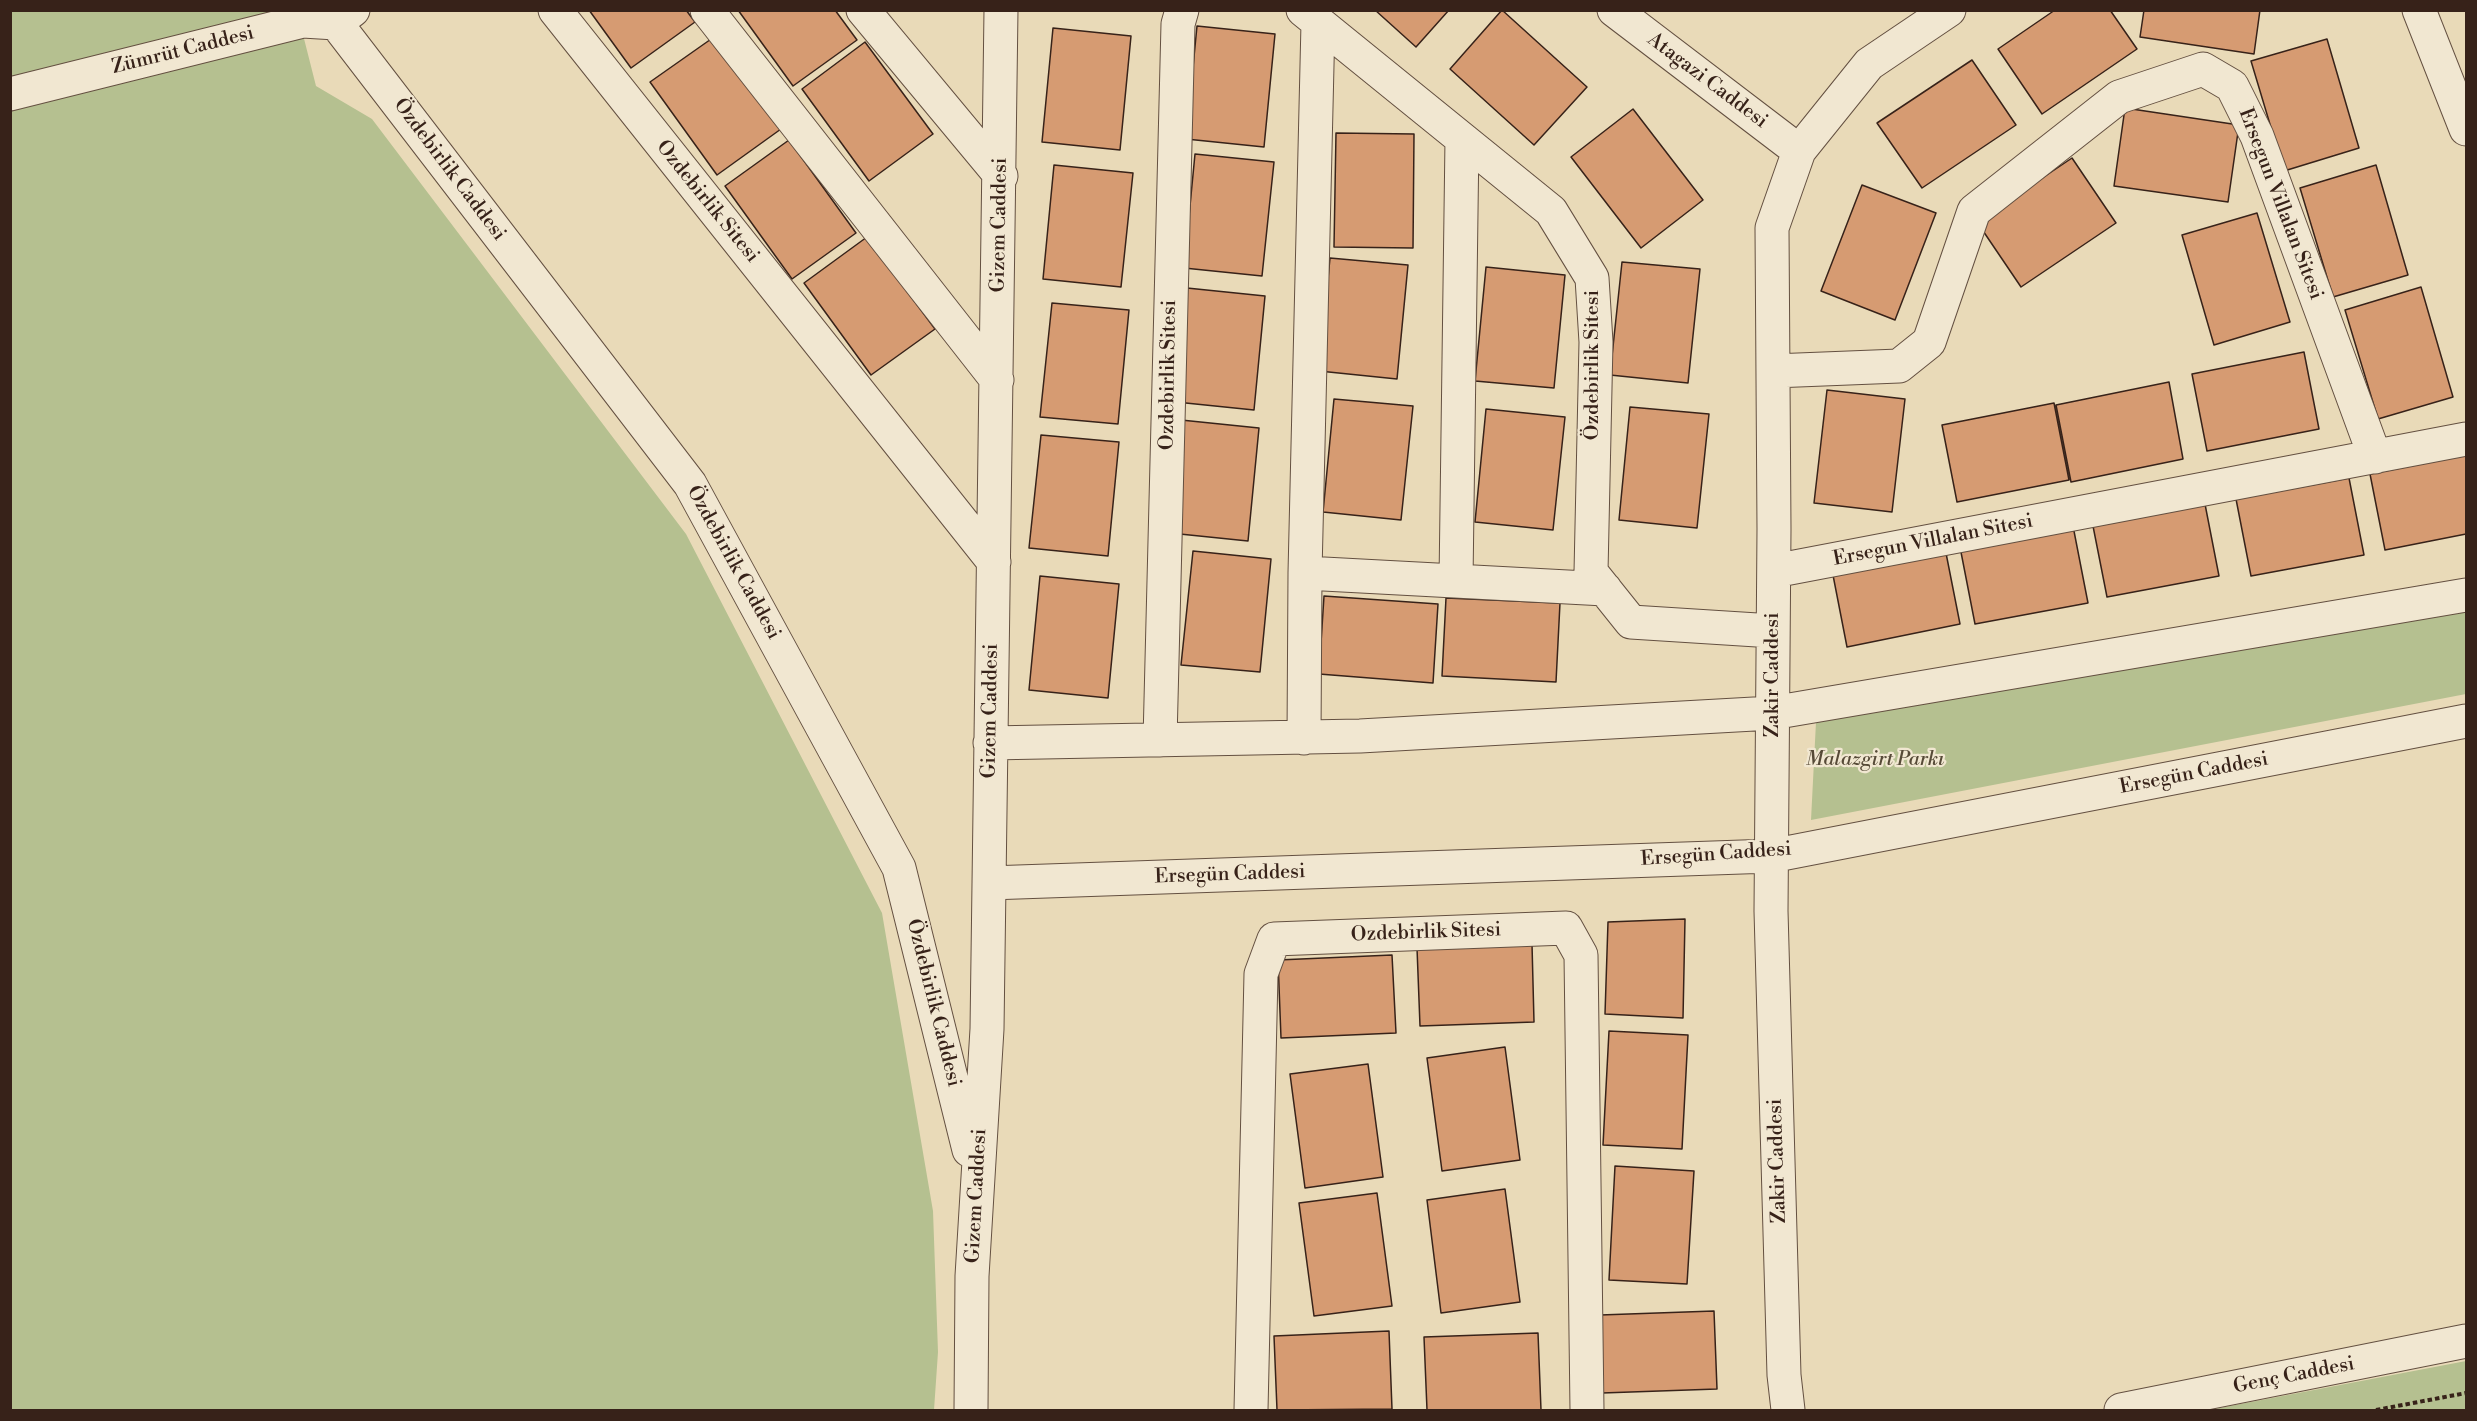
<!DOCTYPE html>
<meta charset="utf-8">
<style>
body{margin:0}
#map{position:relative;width:2477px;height:1421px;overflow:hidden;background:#e9dab8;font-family:"Libre Bodoni",serif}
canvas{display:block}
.frame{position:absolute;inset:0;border:12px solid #372219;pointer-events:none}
</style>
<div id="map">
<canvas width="2477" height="1421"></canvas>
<div class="frame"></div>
</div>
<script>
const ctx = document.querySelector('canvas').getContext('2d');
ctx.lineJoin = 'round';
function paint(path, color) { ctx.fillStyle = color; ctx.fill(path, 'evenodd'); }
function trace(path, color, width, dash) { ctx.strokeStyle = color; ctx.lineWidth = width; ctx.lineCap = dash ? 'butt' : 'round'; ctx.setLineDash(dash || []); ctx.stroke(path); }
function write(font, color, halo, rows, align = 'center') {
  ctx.font = font + ' "Libre Bodoni",serif'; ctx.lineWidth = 4.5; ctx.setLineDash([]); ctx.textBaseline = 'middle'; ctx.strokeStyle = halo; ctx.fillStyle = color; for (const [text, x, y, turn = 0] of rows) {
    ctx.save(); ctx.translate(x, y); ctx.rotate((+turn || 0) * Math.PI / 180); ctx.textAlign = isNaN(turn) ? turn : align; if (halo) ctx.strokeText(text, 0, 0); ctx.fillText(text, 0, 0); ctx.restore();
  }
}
paint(new Path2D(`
 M10,11h287l19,75 56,33 314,415 196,379 51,298 5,141 -4,58h-923z
 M2466,612v82l-655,126 5,-98z
 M2466,1361v49h-257z`), '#b5c090');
const building = new Path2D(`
 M589,10h97l9,12 -64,46z
 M738,10h97l22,30 -64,46z
 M1375,10h74l-33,37z
 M1502,10l85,77 -53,58 -84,-76z
 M2055,10h55l27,39 -95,65 -44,-65z
 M2144,10h116l-6,44 -114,-17z
 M1197,26l78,8 -11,113 -78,-8z
 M1053,28l78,8 -11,114 -78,-8z
 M714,37l67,92 -64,46 -67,-93z
 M2327,39l32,109 -75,23 -33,-110z
 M865,42l68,92 -64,47 -67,-92z
 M1972,60l44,65 -94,63 -45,-65z
 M2125,108l114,17 -11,77 -114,-16z
 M1633,109l70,91 -62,48 -70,-91z
 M1336,133l78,1 -1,114 -79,-1z
 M789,140l67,93 -64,46 -67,-93z
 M1195,154l79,8 -12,114 -78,-8z
 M2072,158l44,65 -95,64 -44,-65z
 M1054,165l79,8 -12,114 -78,-8z
 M2376,165l32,110 -75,22 -33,-109z
 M1862,185l74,28 -41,107 -74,-29z
 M2257,213l33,109 -76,23 -32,-110z
 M867,237l68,92 -64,46 -67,-92z
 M1330,258l78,7 -11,114 -78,-8z
 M1622,262l78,7 -12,114 -78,-8z
 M1486,267l79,8 -11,113 -79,-7z
 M2421,287l32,110 -75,22 -33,-109z
 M1187,288l78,8 -11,114 -78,-8z
 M1052,303l77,7 -11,114 -78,-7z
 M2304,352l15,77 -112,22 -15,-77z
 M2169,382l14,77 -112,23 -15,-77z
 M1827,390l78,9 -13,113 -78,-9z
 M1334,399l79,7 -12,114 -78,-8z
 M2054,403l15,77 -112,22 -15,-77z
 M1630,407l79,7 -12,114 -78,-8z
 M1486,409l79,8 -12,113 -78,-8z
 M1181,420l78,8 -11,113 -78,-8z
 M1041,435l78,7 -11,114 -79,-8z
 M2466,455v79l-81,16 -15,-76z
 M2349,478l15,77 -113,21 -15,-77z
 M2204,499l15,77 -112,21 -15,-76z
 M2073,526l15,77 -113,21 -15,-77z
 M1945,548l15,76 -113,23 -15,-77z
 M1193,551l78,8 -11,113 -79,-7z
 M1040,576l79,8 -11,114 -79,-8z
 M1324,596l114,8 -5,79 -114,-9z
 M1446,598l114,5 -4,79 -114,-6z
 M1685,919l-2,99 -78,-4 3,-92z
 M1532,944l2,78 -114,4 -3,-78z
 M1392,955l4,78 -115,5 -3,-78z
 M1609,1031l79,4 -6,114 -79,-4z
 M1505,1047l15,113 -78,11 -15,-113z
 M1368,1064l15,113 -78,11 -15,-114z
 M1615,1166l79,5 -7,113 -78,-4z
 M1505,1189l15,113 -79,11 -14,-113z
 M1377,1193l15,113 -78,10 -15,-113z
 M1714,1311l3,78 -115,4 -2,-78z
 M1389,1331l3,78 -115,1 -3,-74z
 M1538,1333l3,77h-114l-3,-73z`);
paint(building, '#d69b72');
trace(building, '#372219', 1.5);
const minor = new Path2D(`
 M555,10l439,552
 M707,10l290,370
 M863,10l138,166
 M1303,10l248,201 41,67 4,64 -5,230 40,50 142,9
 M1614,10l185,141
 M2419,10l47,119
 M336,23l354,461 209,384 70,282
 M10,94l293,-73 33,2 17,-13
 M1773,371l126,-5 30,-24 45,-131 145,-114 84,-28 29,17 25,50 118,321
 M1774,571l692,-132
 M1305,573l300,16
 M1456,581l6,-442
 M1304,738l1,-165 13,-550
 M1160,740l18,-716 4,-14
 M990,743l370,-7 412,-23 694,-118
 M989,883l782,-27 695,-135
 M971,1410l1,-134 15,-247 14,-1019
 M1251,1410l10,-436 13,-35 292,-11 15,27 6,455
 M1788,1410l-4,-35 -13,-464 3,-382 -2,-301 27,-77 70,-87 80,-54
 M2121,1410l345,-69`);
trace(minor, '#645041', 35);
trace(new Path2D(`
 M2376,1410l90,-17`), '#372219', 4, [4.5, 3]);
trace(minor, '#f1e7d1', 33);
write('20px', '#372219', '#f1e7d1', [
 ["Zümrüt Caddesi",183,51,-14],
 ["Atagazi Caddesi",1707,81,37],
 ["Özdebirlik Caddesi",449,170,53],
 ["Ozdebirlik Sitesi",707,202,51],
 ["Ersegun Villalan Sitesi",2280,204,69],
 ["Gizem Caddesi",1000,225,-89],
 ["Özdebirlik Sitesi",1593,365,-90],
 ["Ozdebirlik Sitesi",1169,375,-89],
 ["Ersegun Villalan Sitesi",1933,541,-11],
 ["Özdebirlik Caddesi",733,563,61],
 ["Zakir Caddesi",1773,675,-90],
 ["Gizem Caddesi",991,711,-89],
 ["Ersegün Caddesi",2194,774,-11],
 ["Ersegün Caddesi",1716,855,-4],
 ["Ersegün Caddesi",1230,875,-2],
 ["Ozdebirlik Sitesi",1426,933,-2],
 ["Özdebirlik Caddesi",933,1003,76],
 ["Zakir Caddesi",1778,1161,-92],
 ["Gizem Caddesi",977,1196,-87],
 ["Genç Caddesi",2294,1376,-11]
]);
write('italic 20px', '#564a37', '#f1e7d1', [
 ["Malazgirt Parkı",1875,760]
]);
</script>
